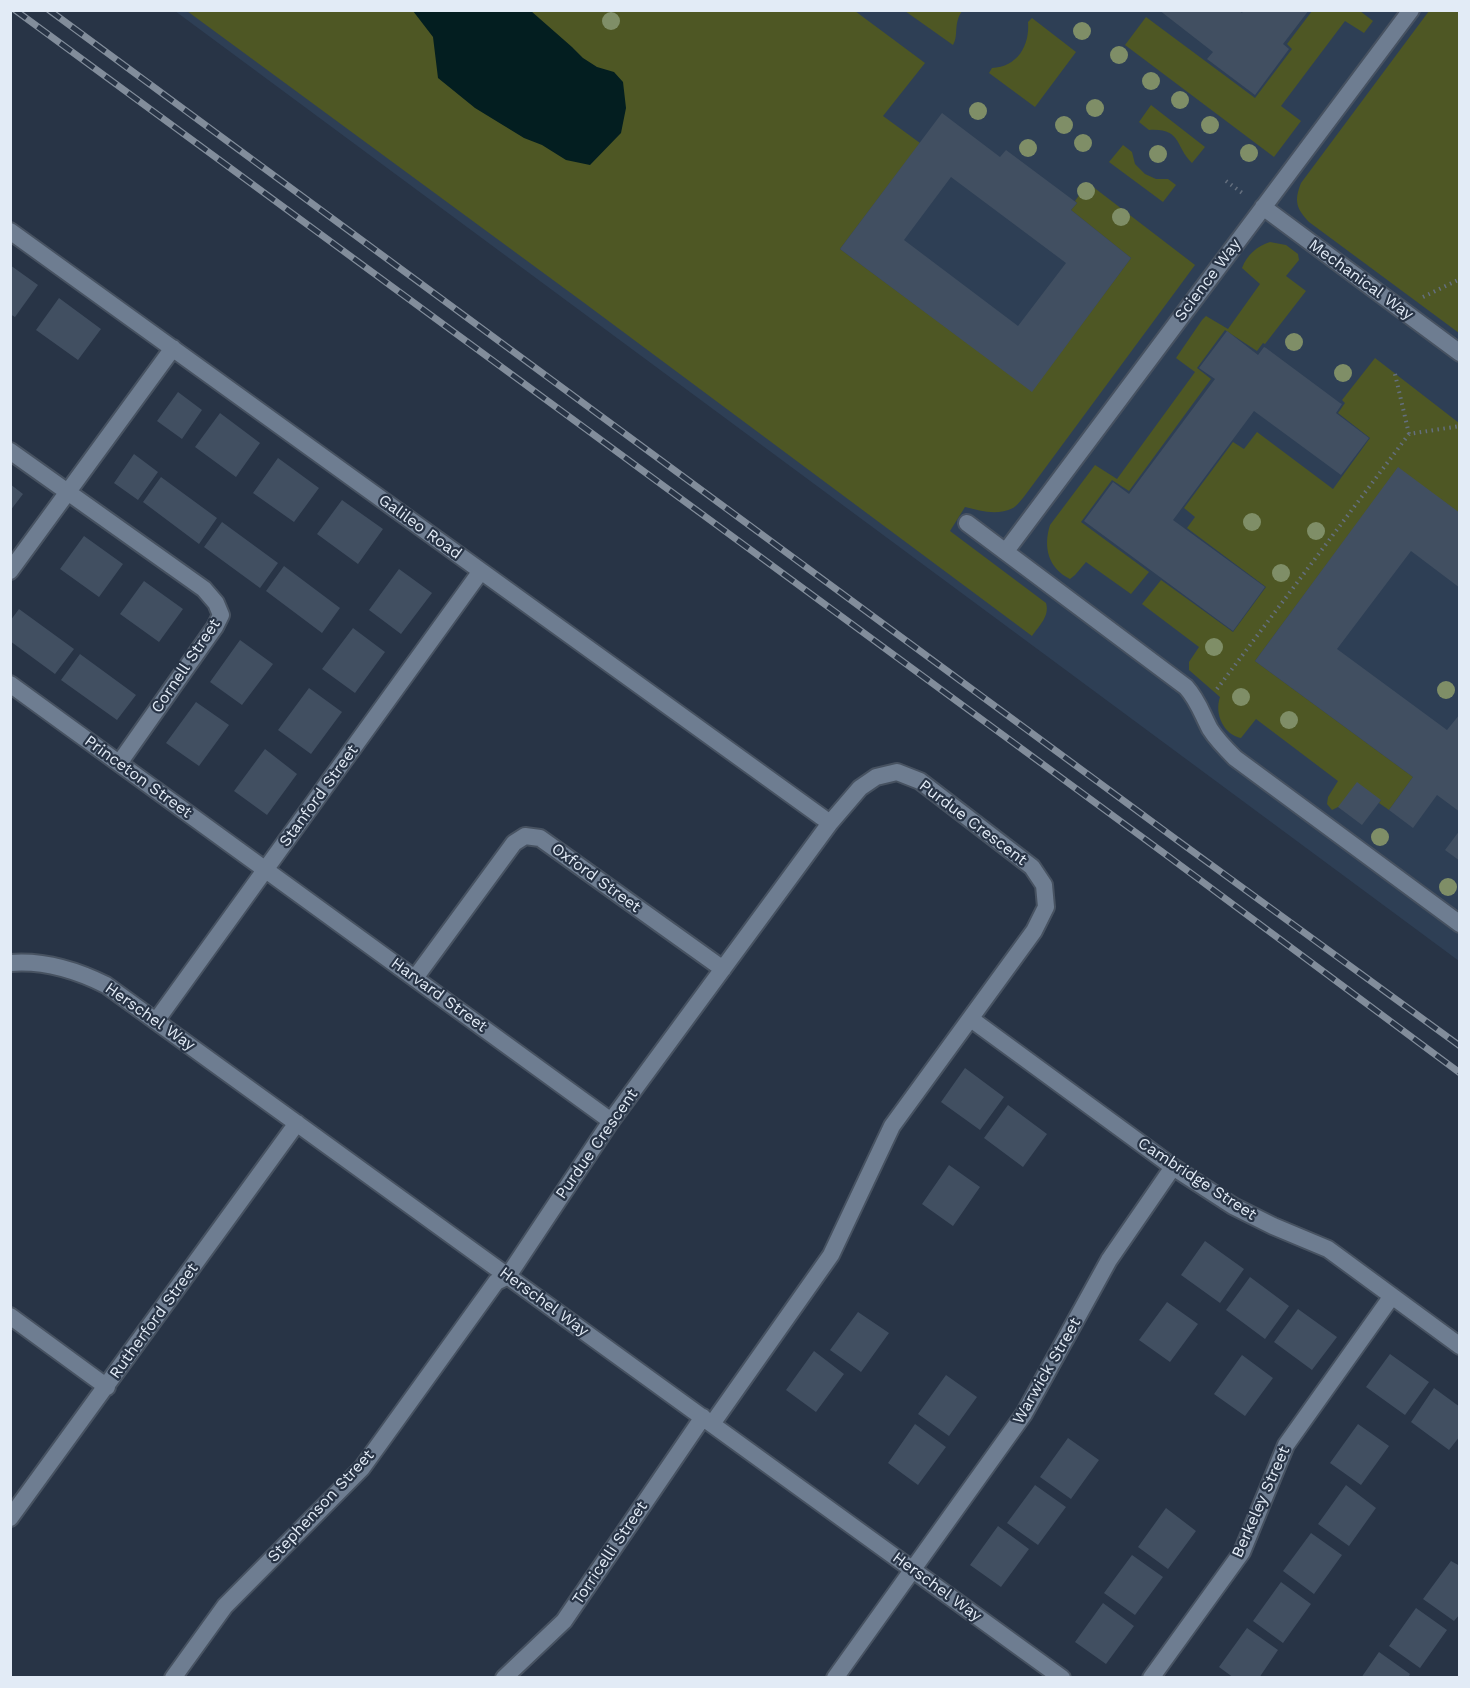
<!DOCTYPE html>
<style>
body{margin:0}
#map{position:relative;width:1470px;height:1688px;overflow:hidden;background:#283446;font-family:"Work Sans",sans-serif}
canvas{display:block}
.frame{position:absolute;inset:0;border:12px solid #e2ebf6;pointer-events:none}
</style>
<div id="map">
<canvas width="1470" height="1688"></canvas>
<div class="frame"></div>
</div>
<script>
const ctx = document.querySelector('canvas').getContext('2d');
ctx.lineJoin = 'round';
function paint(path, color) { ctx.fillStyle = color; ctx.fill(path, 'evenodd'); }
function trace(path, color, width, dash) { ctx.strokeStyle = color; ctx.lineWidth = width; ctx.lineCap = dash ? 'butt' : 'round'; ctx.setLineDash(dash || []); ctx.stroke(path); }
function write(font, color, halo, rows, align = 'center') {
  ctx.font = font + ' "Work Sans",sans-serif'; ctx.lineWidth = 4.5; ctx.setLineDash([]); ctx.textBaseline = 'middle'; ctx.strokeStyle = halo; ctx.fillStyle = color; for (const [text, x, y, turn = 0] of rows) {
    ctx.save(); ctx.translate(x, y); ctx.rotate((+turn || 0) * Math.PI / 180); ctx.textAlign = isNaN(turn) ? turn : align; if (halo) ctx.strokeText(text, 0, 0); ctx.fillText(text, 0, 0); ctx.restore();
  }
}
paint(new Path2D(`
 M175,11h1284v950z`), '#2e3f55');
paint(new Path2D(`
 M187,11h668l70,52 -42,53 37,27 -80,106 192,142 99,-133 -60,-48 6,-7 -2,-2 13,-18 107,82 -169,229c-4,5 -8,11 -13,14 -16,8 -32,3 -48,-1l-15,24 96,72c4,13 -7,23 -14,33l-449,-334z
 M905,11h57c-9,13 -3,24 -9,34z
 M1312,11h48l13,10 -9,12 -19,-12 -64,85 20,15 -27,36 -149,-112 21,-28 109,81 37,-49 -5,-5z
 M1429,11h30v322l-150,-111c-13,-14 -15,-21 -8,-39z
 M1032,18l44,34 -41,55 -46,-34 3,-5c25,-1 38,-22 36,-46z
 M1151,105l54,42 -13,16c-17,-16 -10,-35 -43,-33l-10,-8z
 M1123,145l9,7 3,12 10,10 11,5h12l8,6 -13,17 -54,-40z
 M1270,242l16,3 12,9 1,6 -13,16 20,15 -41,53 -2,-1 -6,8 -32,-21 -28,38 14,11 -82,112 -17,-11 -31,42 68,50 -18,22 -45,-32 -11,13 -5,4c-22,-11 -27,-32 -20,-54l45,-60 22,14 78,-107 -19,-14 26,-38 4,-4 22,13 32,-45 -18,-16c5,-13 15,-22 28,-26z
 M1375,358l84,65v90l-61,-45 -143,193 158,116 -24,33 -10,-7 2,-3 -43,7 -6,3 -5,-6 1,-7 10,-16 -82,-62 -15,19c-17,-3 -27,-24 -21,-41l-31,-27v-8l10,-15 -57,-43 19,-24 72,52 33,-45 -79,-59 8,-11 -11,-9 49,-66 11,7 13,-17 76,57 37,-51 -32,-25 7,-10 -3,-3z`), '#4e5724');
paint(new Path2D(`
 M413,11h118l41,36 11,11 14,9 17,5 9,10 3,26 -5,25 -31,32 -24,-5 -24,-15 -18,-7 -49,-30 -37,-30 -5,-41z`), '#031e20');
paint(new Path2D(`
 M1159,10h79l4,3 2,-3h65l-26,34 6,5 -34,46 -48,-36 6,-7z
 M942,113l58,44 6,-7 71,53 -6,7 60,48 -99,134 -192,-143zM951,177l115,86 -48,63 -114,-86z
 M10,265l28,20 -23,32 -5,-3z
 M59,298l42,31 -23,31 -42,-30z
 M1227,331l31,24 6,-8 2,1 74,55 2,1 -6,9 33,25 -28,37 -87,-64 -81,109 92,67 -32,44 -149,-110 29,-39 16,12 86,-115 -16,-11z
 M178,392l24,18 -20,29 -25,-18z
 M220,413l40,30 -24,34 -41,-30z
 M134,454l24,18 -20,28 -24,-17z
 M278,458l41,30 -25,34 -41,-29z
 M1398,467l62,46v75l-49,-37 -74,98 110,81 13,-16v98l-23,-17 -24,33 -24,-18 24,-33 -158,-116z
 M161,477l56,41 -18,26 -56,-42z
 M10,484l13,10 -13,17z
 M342,500l41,29 -25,35 -41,-30z
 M222,522l56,41 -18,25 -56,-41z
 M84,536l39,28 -24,33 -39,-28z
 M284,566l56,42 -18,25 -56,-42z
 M399,569l33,24 -31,41 -32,-24z
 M144,581l39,28 -24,33 -39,-28z
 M19,609l55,40 -19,25 -45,-33v-20z
 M353,628l32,24 -30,41 -33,-24z
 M240,640l33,24 -31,41 -32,-23z
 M80,654l56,41 -19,25 -56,-40z
 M309,688l33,24 -31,42 -33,-24z
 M196,702l33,23 -30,41 -33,-23z
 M265,749l32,25 -30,41 -33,-24z
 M1357,782l24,18 -19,25 -24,-18z
 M1460,830v31l-15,-11z
 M965,1068l39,29 -24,33 -39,-28z
 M1008,1105l39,29 -24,33 -39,-29z
 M949,1165l31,22 -27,39 -31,-22z
 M1205,1241l39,28 -24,34 -39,-28z
 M1250,1277l39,29 -24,33 -39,-29z
 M1167,1302l31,22 -28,38 -31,-22z
 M1298,1309l39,28 -25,33 -38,-28z
 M858,1312l31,21 -28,39 -31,-22z
 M814,1351l30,23 -28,38 -30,-22z
 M1390,1354l39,28 -24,33 -39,-28z
 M1242,1355l31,23 -28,38 -31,-22z
 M946,1375l31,22 -28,39 -31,-22z
 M1434,1388l26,19v29l-11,14 -38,-28z
 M915,1424l31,23 -28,38 -30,-22z
 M1358,1424l31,22 -28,39 -31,-22z
 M1068,1438l31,22 -28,39 -31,-22z
 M1035,1485l31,22 -28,38 -31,-22z
 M1346,1485l30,23 -27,38 -31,-22z
 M1166,1508l30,23 -28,38 -30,-22z
 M998,1526l31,23 -28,38 -31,-22z
 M1311,1533l31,22 -28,39 -31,-23z
 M1132,1555l31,22 -28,38 -31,-22z
 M1451,1561l9,5v48l-6,7 -31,-22z
 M1281,1582l30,22 -28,39 -30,-22z
 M1103,1603l31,23 -28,38 -31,-22z
 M1416,1608l31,22 -27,38 -31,-22z
 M1247,1628l31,22 -19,28h-25l-15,-11z
 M1379,1652l31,22 -2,4h-47z`), '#414f61');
const service = new Path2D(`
 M1263,207l197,146
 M967,523l219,164c12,13 16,27 24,42 7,11 16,20 25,29l225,166
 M1006,551l405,-541`);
const minor = new Path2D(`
 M10,231l820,592
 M10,451l194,138 12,14 5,12 -6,12 -95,135
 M10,571l163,-223
 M10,684l601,437
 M10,963c35,-3 66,7 96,22l956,693
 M415,978l99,-135 11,-7 15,2 183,131
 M971,1019l202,148 60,39 40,20 55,23 132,97
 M156,1021l325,-450
 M10,1316l97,71
 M10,1518l287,-395
 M173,1678l52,-72 137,-138 134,-186 12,-6 103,-155 219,-298 30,-35 16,-11 21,-5 23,9 112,86 12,18 2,22 -12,24 -142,195 -61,129 -119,169
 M504,1678l60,-57 139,-204
 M835,1678l189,-264 85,-154 64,-93
 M1151,1678l91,-126 44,-107 106,-149`);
trace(service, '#475261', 20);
trace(minor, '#475261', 20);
trace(new Path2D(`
 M1226,181l19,14
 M1423,297l37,-18
 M1395,374l14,60
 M1217,689l192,-255 51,-8`), '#646f7e', 4, [1.5, 4.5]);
trace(service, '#6e7d91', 16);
trace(minor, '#6e7d91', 16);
const rail = new Path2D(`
 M15,10l1146,841 299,222
 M49,10l1128,830 283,206`);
trace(rail, '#828d9b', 7);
trace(rail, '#283446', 4.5, [14]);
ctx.fillStyle = '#7f8e67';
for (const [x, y] of [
 [611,21],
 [1082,31],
 [1119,55],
 [1151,81],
 [1180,100],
 [1095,108],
 [978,111],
 [1064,125],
 [1210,125],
 [1083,143],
 [1028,148],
 [1249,153],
 [1158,154],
 [1086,191],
 [1121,217],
 [1294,342],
 [1343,373],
 [1252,522],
 [1316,531],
 [1281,573],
 [1214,647],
 [1446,690],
 [1241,697],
 [1289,720],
 [1380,837],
 [1448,887]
]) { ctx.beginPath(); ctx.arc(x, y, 9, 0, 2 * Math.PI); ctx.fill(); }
write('16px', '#e2ebf6', '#283446', [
 ["Science Way",1208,280,-53],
 ["Mechanical Way",1361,280,36],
 ["Galileo Road",420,527,36],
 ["Cornell Street",186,666,-56],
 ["Princeton Street",138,777,36],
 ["Stanford Street",319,796,-54],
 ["Purdue Crescent",973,823,37],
 ["Oxford Street",596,878,36],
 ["Harvard Street",439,995,36],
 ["Herschel Way",150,1017,35],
 ["Purdue Crescent",597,1144,-55],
 ["Cambridge Street",1197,1179,33],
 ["Herschel Way",544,1302,36],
 ["Rutherford Street",154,1321,-54],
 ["Warwick Street",1047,1371,-60],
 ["Berkeley Street",1261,1502,-66],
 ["Stephenson Street",321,1506,-47],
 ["Torricelli Street",610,1553,-56],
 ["Herschel Way",937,1587,36]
]);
</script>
